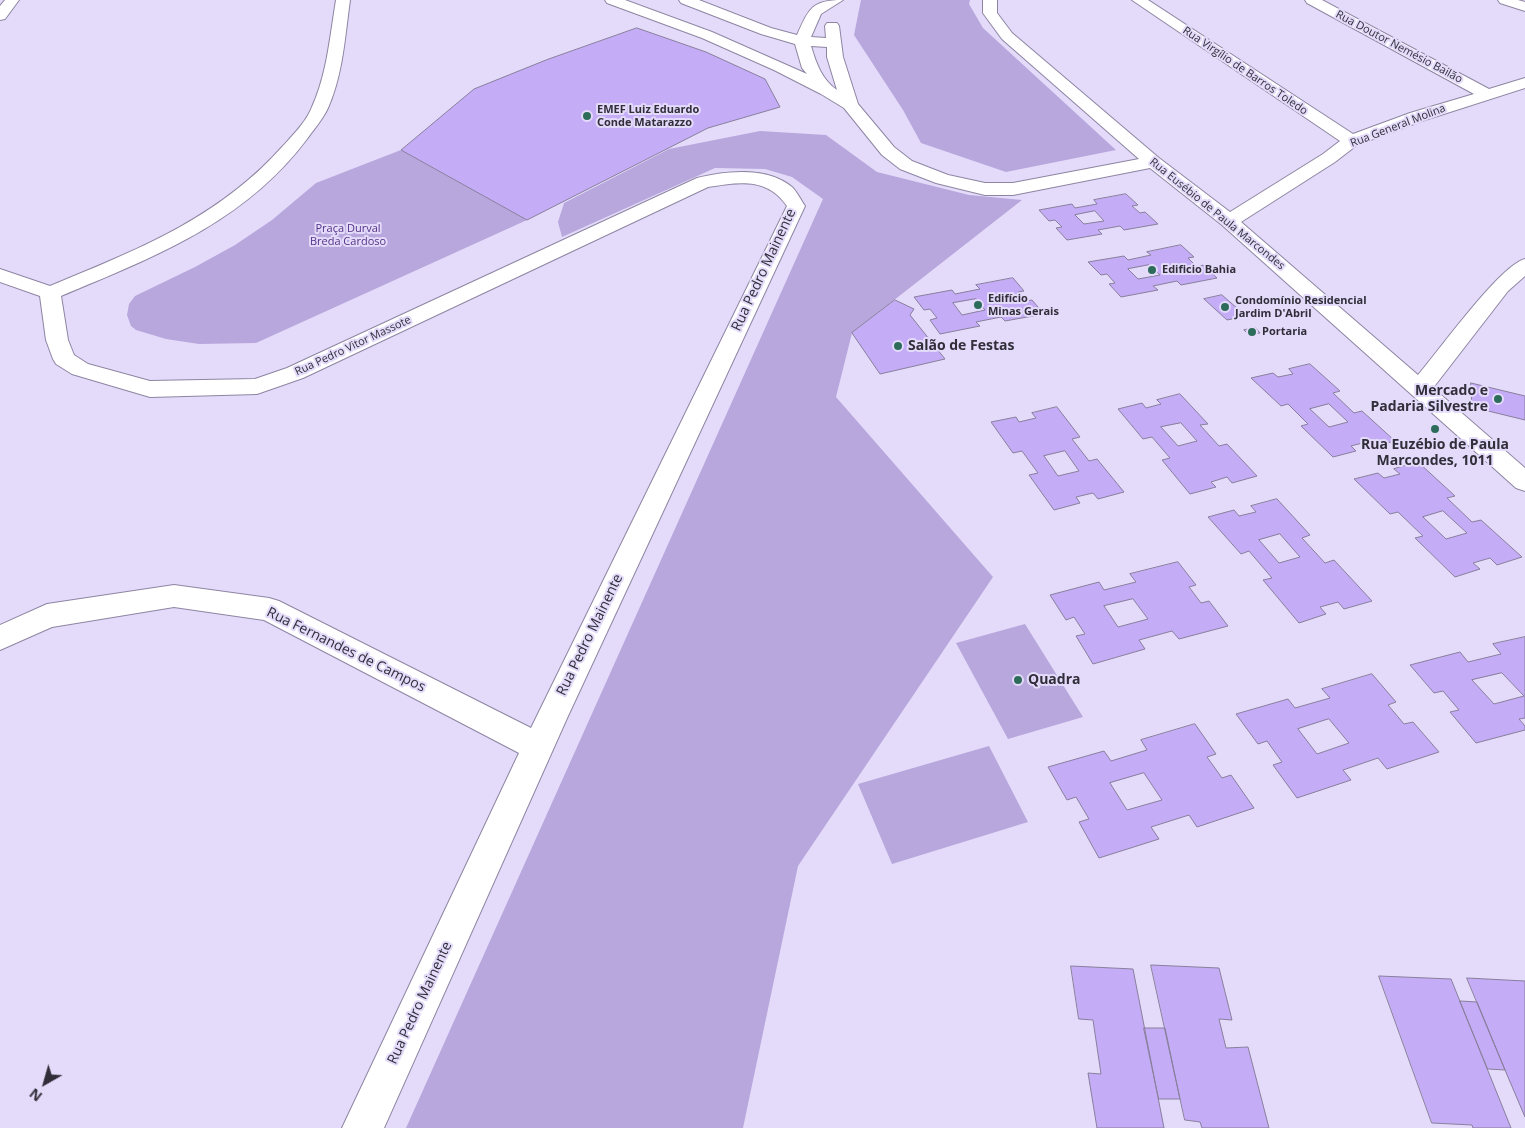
<!DOCTYPE html>
<meta charset="utf-8">
<style>
body{margin:0}
#map{position:relative;width:1525px;height:1128px;overflow:hidden;background:#e4dbfa;font-family:"Open Sans",sans-serif}
canvas{display:block}
.north{position:absolute;left:20px;top:1058px;width:50px;height:50px;-webkit-text-stroke:4px #e4dbfa;paint-order:stroke;rotate:218deg;font-size:14px;font-weight:700;line-height:20px;text-align:center;color:#312e3a}
.north::after{content:'';display:block;margin:auto;width:18px;height:22px;background:#312e3a;clip-path:polygon(50% 0,100% 100%,50% 72%,0 100%)}
</style>
<div id="map">
<canvas width="1525" height="1128"></canvas>
<div class="north">N</div>
</div>
<script>
const ctx = document.querySelector('canvas').getContext('2d');
ctx.lineJoin = 'round';
function paint(path, color) { ctx.fillStyle = color; ctx.fill(path, 'evenodd'); }
function trace(path, color, width, dash) { ctx.strokeStyle = color; ctx.lineWidth = width; ctx.lineCap = dash ? 'butt' : 'round'; ctx.setLineDash(dash || []); ctx.stroke(path); }
function write(font, color, halo, rows, align = 'center') {
  ctx.font = font + ' "Open Sans",sans-serif'; ctx.lineWidth = 4; ctx.setLineDash([]); ctx.textBaseline = 'middle'; ctx.strokeStyle = halo; ctx.fillStyle = color; for (const [text, x, y, turn = 0] of rows) {
    ctx.save(); ctx.translate(x, y); ctx.rotate((+turn || 0) * Math.PI / 180); ctx.textAlign = isNaN(turn) ? turn : align; if (halo) ctx.strokeText(text, 0, 0); ctx.fillText(text, 0, 0); ctx.restore();
  }
}
paint(new Path2D(`
 M861,0h109l-1,4 14,24 133,122 -110,22 -85,-29 -18,-33 -49,-75z
 M760,131l66,4 51,37 92,23 53,5 -170,133 -16,64 157,180 -195,289 -55,262h-337l417,-929 -31,-22 -27,-8 -50,-1 -153,69 -4,-15 6,-19 105,-54z
 M401,150l126,70 -271,123 -57,1 -33,-5 -30,-9 -5,-4 -4,-11 2,-11 6,-8 60,-29 40,-22 37,-25 44,-37z
 M1025,624l58,93 -75,22 -52,-96z
 M989,746l39,76 -136,42 -34,-80z`), '#b7a7dc');
const building = new Path2D(`
 M637,28l69,24 59,27 15,28 -72,21 -181,92 -126,-70 73,-61 72,-29z
 M1126,194l12,11 -6,1 8,7 5,-1 13,12 -34,6 -4,-4 -22,4 4,4 -35,6 -11,-12 6,-1 -7,-7 -6,1 -10,-11 33,-6 3,4 22,-4 -3,-4z
 M1095,211l9,10 -20,3 -9,-9z
 M1181,245l13,12 -6,1 9,9 6,-2 14,13 -36,7 -4,-4 -24,5 5,4 -37,7 -12,-13 6,-1 -8,-9 -6,1 -13,-13 36,-6 4,4 23,-5 -4,-3z
 M1149,265l11,10 -22,4 -10,-10z
 M1013,278l11,13 -6,1 8,9 6,-1 12,14 -39,7 -4,-4 -25,5 4,4 -40,8 -10,-14 7,-2 -7,-9 -6,1 -10,-13 38,-7 3,4 25,-5 -4,-4z
 M1222,295l24,21 -19,4 -23,-21z
 M976,299l9,11 -23,5 -9,-12z
 M895,300l19,9 -4,6 35,44 -65,15 -28,-41z
 M1256,328l4,5 -11,2 -5,-5z
 M1310,364l30,27 -7,2 21,20 8,-2 33,30 -23,6 -6,-5 -15,4 5,5 -23,6 -32,-31 7,-2 -20,-20 -7,2 -30,-28 22,-5 5,4 15,-3 -4,-5z
 M1471,383l54,13v24l-45,-11 -8,-6z
 M1180,394l28,30 -8,1 19,21 8,-2 30,32 -25,7 -5,-6 -16,5 5,5 -26,7 -28,-34 8,-2 -18,-21 -9,2 -25,-30 24,-6 4,5 15,-4 -4,-4z
 M1329,404l19,18 -19,5 -19,-18z
 M1057,407l23,30 -8,2 17,22 8,-2 27,33 -26,7 -5,-6 -17,4 4,6 -26,7 -25,-35 9,-2 -16,-22 -9,2 -22,-31 25,-5 3,5 17,-4 -4,-5z
 M1181,423l16,18 -19,5 -17,-19z
 M1065,451l14,20 -21,5 -14,-20z
 M1418,462l37,34 -8,2 25,24 9,-2 41,37 -25,8 -7,-7 -17,5 7,6 -25,8 -40,-39 8,-2 -25,-24 -8,2 -36,-35 24,-6 6,5 16,-4 -6,-5z
 M1277,499l33,36 -8,3 23,25 9,-3 38,41 -28,8 -6,-7 -18,5 6,7 -27,9 -36,-43 9,-2 -23,-27 -8,3 -33,-37 26,-7 5,6 17,-4 -5,-6z
 M1443,511l24,22 -21,6 -23,-22z
 M1280,534l20,23 -21,6 -20,-23z
 M1178,562l18,23 -7,2 12,16 8,-2 19,25 -49,13 -7,-8 -33,9 6,9 -52,15 -17,-28 9,-2 -11,-17 -8,3 -16,-25 49,-13 5,8 32,-8 -6,-8z
 M1133,599l15,20 -30,8 -14,-21z
 M1525,637v81l-6,1 6,7v4l-49,13 -26,-31 9,-2 -16,-19 -9,2 -24,-28 50,-13 8,10 33,-8 -8,-10z
 M1502,673l22,23 -30,8 -22,-24z
 M1372,674l24,28 -8,3 16,19 9,-2 26,30 -52,17 -9,-11 -35,12 8,10 -54,18 -24,-33 9,-3 -15,-21 -9,3 -22,-30 52,-15 7,9 35,-10 -8,-9z
 M1329,719l20,24 -32,11 -19,-25z
 M1195,724l21,30 -9,3 15,21 9,-3 23,33 -57,19 -8,-12 -38,12 8,12 -60,19 -20,-36 10,-3 -13,-22 -9,3 -19,-33 56,-16 7,10 36,-11 -6,-10z
 M1144,773l18,27 -35,10 -17,-27z
 M1151,965l68,3 13,52 -13,-1 7,29 22,-1 21,81h-67l-2,-6 -15,-2z
 M1071,966l62,3 31,159h-67l-9,-55 13,1 -8,-54 -14,-1z
 M1379,976l72,3 60,149h-38l-1,-3 -40,-2z
 M1467,978l58,3v136l-20,-47z
 M1460,1001l17,1 28,68 -17,-1z
 M1144,1028h21l15,71h-21z`);
paint(building, '#c4acf6');
trace(building, '#887f9c', 1);
const minor = new Path2D(`
 M5,0h14l-14,19 -5,1v-14z
 M336,0h14c-5,36 -7,74 -22,108 -5,11 -14,21 -21,31 -63,84 -153,118 -246,157l7,44 6,15 14,9 62,17 105,-2 32,-11 410,-190c28,-7 70,-12 95,9 5,5 9,13 13,19l-237,510 -184,412h-42l177,-375 -255,-133 -90,-13 -122,20 -52,23v-25l47,-21 127,-19 95,13 10,3 252,127 256,-522c-20,-29 -48,-24 -79,-19l-405,191 -46,16 -107,3 -78,-23 -16,-10 -3,-5 -7,-19 -6,-44 -40,-14v-13l50,17c87,-36 169,-68 232,-139 11,-12 24,-25 30,-40 15,-33 18,-71 24,-107z
 M605,0h20l87,32 95,42 -5,-6 -7,-24 -34,-10 -80,-31 -2,-3h20l72,28 26,7c12,-26 14,-35 46,-35l-22,14 -10,23 15,1 -1,-12 2,-3h10l2,3 4,31 15,47 36,43 18,14 36,14 37,8h28l126,-24 -137,-120 -19,-26v-13h14v13l15,20 147,125 71,54 93,-58 17,-13 -208,-141h16l205,134 57,-21 64,-19 -167,-91 -2,-3h17l167,89 36,-11v10l-103,33 -65,24 -22,17 -94,60 177,153c20,-23 82,-110 107,-116v17l-17,15 -75,97 92,80v23l-9,-3 -294,-263 -72,-57 -137,27h-28l-49,-12 -36,-14 -18,-14 -38,-47 -23,-14 -47,-24 -72,-32 -95,-35zM811,46l16,1v10l10,33c-15,-10 -21,-27 -26,-44z
 M1498,0h20l7,2v9l-25,-8z`);
trace(minor, '#8e85a2', 2);
paint(minor, '#fff');
for (const [x, y, r, color] of [
 [587,116,5,"#2d6c5a"],
 [1152,270,5,"#2d6c5a"],
 [978,305,5,"#2d6c5a"],
 [1225,307,5,"#2d6c5a"],
 [1252,332,5,"#2d6c5a"],
 [898,346,5,"#2d6c5a"],
 [1498,399,5,"#2d6c5a"],
 [1435,429,5,"#2d6c5a"],
 [1018,680,5,"#2d6c5a"]
]) { const dot = new Path2D(); dot.arc(x, y, r, 0, 2 * Math.PI); ctx.fillStyle = color; ctx.fill(dot); trace(dot, '#e4dbfa', 2); }
write('11px', '#312e3a', '#e4dbfa', [
 ["Rua Doutor Nemésio Bailão",1399,47,28],
 ["Rua Virgílio de Barros Toledo",1245,71,34],
 ["Rua General Molina",1398,126,-21],
 ["Rua Eusébio de Paula Marcondes",1217,214,39],
 ["Rua Pedro Vitor Massote",353,346,-25]
]);
write('bold 11px', '#312e3a', '#e4dbfa', [
 ["EMEF Luiz Eduardo",597,110],
 ["Conde Matarazzo",597,123],
 ["Edificio Bahia",1162,270],
 ["Edifício",988,299],
 ["Minas Gerais",988,312],
 ["Condomínio Residencial",1235,301],
 ["Jardim D'Abril",1235,314],
 ["Portaria",1262,332]
], 'left');
write('11px', '#533185', '#e4dbfa', [
 ["Praça Durval",348,229],
 ["Breda Cardoso",348,242]
]);
write('14px', '#312e3a', '#e4dbfa', [
 ["Rua Pedro Mainente",764,270,-65],
 ["Rua Pedro Mainente",590,635,-64],
 ["Rua Fernandes de Campos",346,650,26],
 ["Rua Pedro Mainente",420,1003,-65]
]);
write('bold 14px', '#312e3a', '#e4dbfa', [
 ["Salão de Festas",908,346],
 ["Mercado e",1488,391,"right"],
 ["Padaria Silvestre",1488,407,"right"],
 ["Rua Euzébio de Paula",1435,445,"center"],
 ["Marcondes, 1011",1435,461,"center"],
 ["Quadra",1028,680]
], 'left');
</script>
